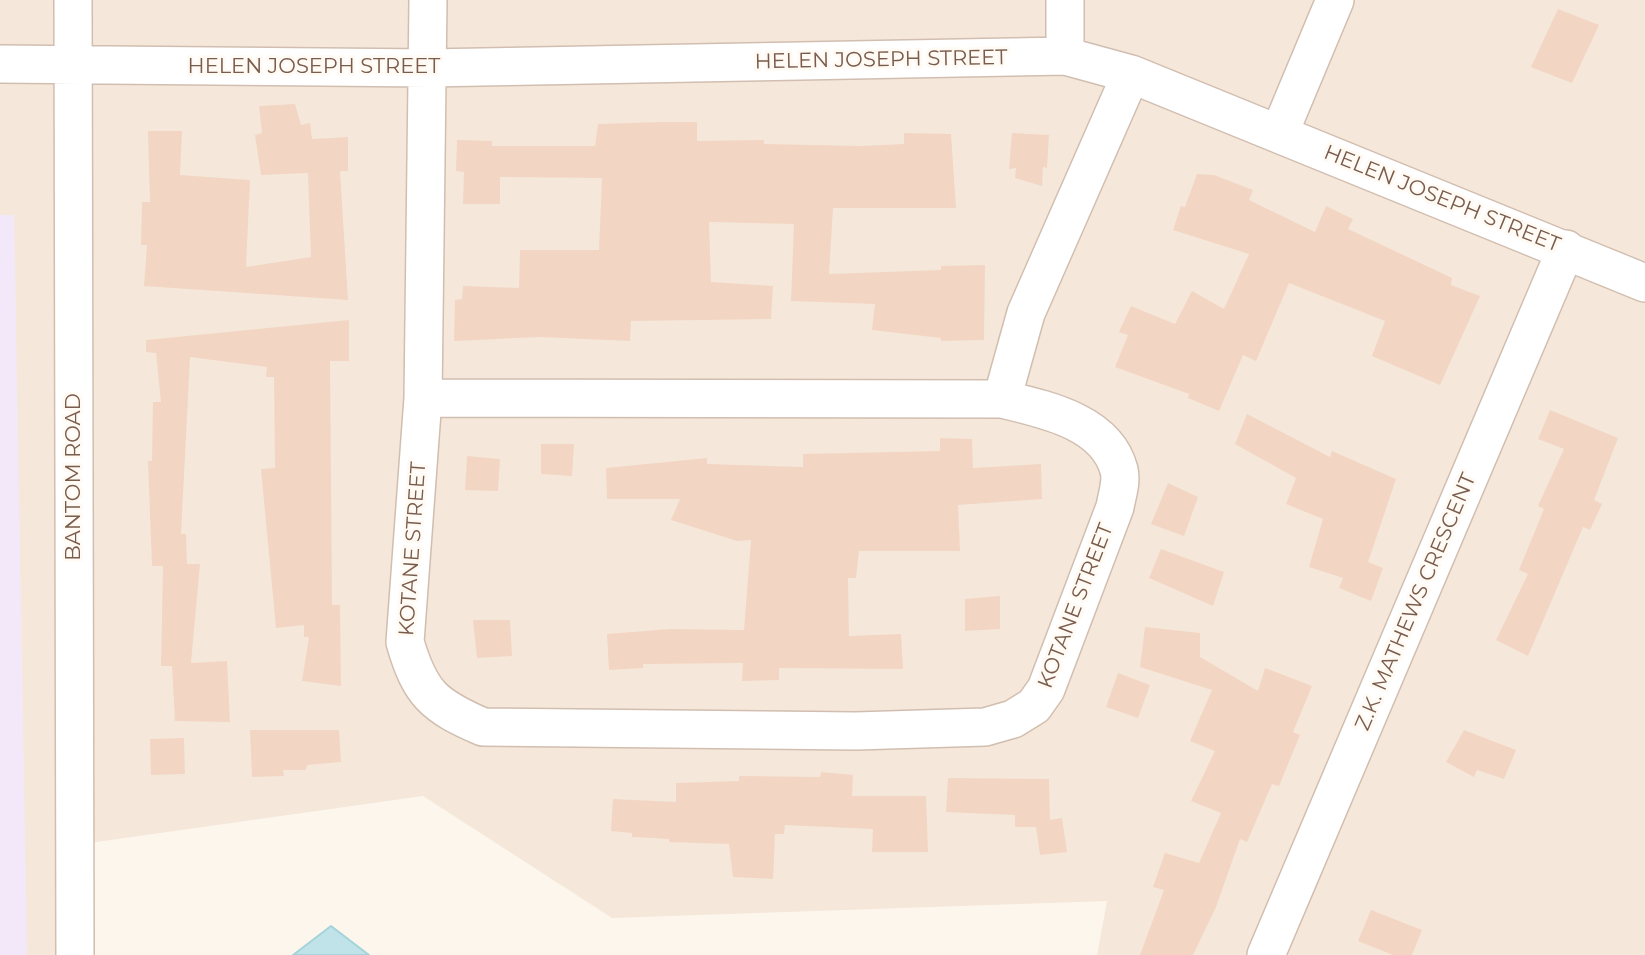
<!DOCTYPE html>
<style>
body{margin:0}
canvas{display:block;background:#fdf6ec}
</style>
<canvas width="1645" height="955"></canvas>
<script>
const ctx = document.querySelector('canvas').getContext('2d');
ctx.lineJoin = 'round';
function paint(path, color) { ctx.fillStyle = color; ctx.fill(path, 'evenodd'); }
function trace(path, color, width, dash) { ctx.strokeStyle = color; ctx.lineWidth = width; ctx.lineCap = dash ? 'butt' : 'round'; ctx.setLineDash(dash || []); ctx.stroke(path); }
function write(font, color, halo, rows, align = 'center') {
  ctx.font = font + ' Montserrat,sans-serif'; ctx.lineWidth = 6; ctx.setLineDash([]); ctx.textBaseline = 'middle'; ctx.strokeStyle = halo; ctx.fillStyle = color; for (const [text, x, y, turn = 0] of rows) {
    ctx.save(); ctx.translate(x, y); ctx.rotate((+turn || 0) * Math.PI / 180); ctx.textAlign = isNaN(turn) ? turn : align; if (halo) ctx.strokeText(text, 0, 0); ctx.fillText(text, 0, 0); ctx.restore();
  }
}
paint(new Path2D(`
 M0,0h1645v955h-548l10,-54 -495,17 -189,-122 -348,49v110h-75z`), '#f5e8da');
paint(new Path2D(`
 M0,215h14l13,740h-27z`), '#f3e8fa');
const water = new Path2D(`
 M331,926l38,29h-76z`);
paint(water, '#bfe3e8');
trace(water, '#a5d3da', 2);
paint(new Path2D(`
 M1558,9l41,16 -27,58 -41,-16z
 M295,104l6,21 9,-2 2,16 36,-2v34h-8l8,129 -204,-14 3,-41h-6l1,-43h8l-2,-71h34l-2,44 70,5 -4,87 65,-10 -3,-84 -47,2 -6,-40 7,-2 -3,-27z
 M661,122h36v19l67,-1v4l97,2 43,-2v-11l47,1 5,74h-123l-4,66 112,-4v-4l44,-1 -1,75 -43,1v-3l-69,-8 3,-26 -84,-3 3,-77 -85,-2 2,60 62,4 -2,33 -140,2 -1,20 -90,-4 -86,4 1,-41 7,-1 1,-13 56,2 1,-38h79l3,-72 -102,-1v27h-37l1,-32 -8,-1 1,-31 35,1v5h103l3,-22z
 M1012,133l37,2 -2,33 -4,-1 -1,19 -27,-8 1,-10 -7,1z
 M1197,174l17,1 39,15 -4,10 66,32 11,-26 27,13 -5,10 104,49 -1,7 29,11 -40,89 -68,-29 13,-35 -96,-38 -33,78 -13,-6 -24,56 -31,-13 1,-4 -74,-27 13,-32 -9,-3 12,-26 44,18 17,-33 32,18 25,-55 -76,-24 8,-24 4,1z
 M349,320v41h-19l2,244h8l1,81 -39,-5 7,-44h-5v-12l-28,3 -15,-159 14,-1 -1,-91h-8l1,-10 -77,-10 -9,177h5l1,30h13l-9,99 36,-2 3,61 -55,-1 -3,-55h-11l2,-100h-11l-4,-105h4l1,-59h8l-5,-49 -10,-1v-12z
 M1550,410l68,28 -24,62 8,4 -12,26 -7,-3 -55,129 -32,-16 32,-66 -9,-4 25,-61 -6,-3 26,-57 -26,-10z
 M1247,414l83,43 2,-6 64,28 -28,83 15,6 -12,33 -32,-13 4,-10 -34,-11 14,-48 -37,-15 10,-26 -61,-34z
 M940,438l32,1 1,29 68,-4 1,35 -84,6 2,46h-101l-3,27h-8l1,58 52,-2 2,35 -124,-1v12l-37,1 1,-18 -100,1v4l-34,2 -2,-36 63,-5 74,1 7,-90 -14,1 -66,-21 9,-21h-73l-1,-31 101,-10v6l96,3v-13l137,-3z
 M541,444h33l-2,32 -31,-2z
 M467,456l33,3 -2,32 -33,-1z
 M1168,483l30,14 -14,39 -33,-12z
 M1161,549l63,23 -11,34 -64,-28z
 M1000,596v33l-35,2v-32z
 M473,620h37l2,36 -35,2z
 M1145,627l55,6v24l58,34 7,-23 47,18 -19,46 7,3 -21,51 -7,-2 -25,58 -7,-3 -24,68 -23,48h-53l24,-65 -11,-3 12,-34 34,10 22,-50 -30,-12 24,-50 -25,-10 22,-51 -72,-23z
 M1118,673l32,12 -12,33 -32,-11z
 M250,730h89l2,32 -34,3 -1,5h-23l1,6 -32,1z
 M1464,730l52,20 -12,29 -27,-9 -3,7 -28,-15z
 M184,738l1,36 -34,1 -1,-36z
 M821,772l32,3 -1,21h74l2,56h-56l1,-23 -88,-4 -1,9h-9l-2,45 -40,-2 -4,-33 -60,-2v-3l-37,-2v-4l-21,-2 2,-32 63,3v-19l63,-2v-5l81,1z
 M948,778l101,1 1,41 12,-2 5,34 -27,3 -4,-28h-21v-12l-69,-3z
 M1371,910l51,20 -10,25h-19l-35,-14z`), '#f3d5c3');
const minor = new Path2D(`
 M73,0l2,955
 M1065,0v56
 M0,64l429,4 636,-12 66,18 514,209
 M1279,134l56,-134
 M423,398l579,1c41,10 104,22 117,71 3,12 -2,25 -4,37l-69,182 -12,17 -21,13 -28,8 -129,4 -373,-4c-49,-21 -63,-33 -78,-85l18,-244 5,-398
 M1002,399l24,-86 105,-239
 M1266,955l300,-706`);
trace(minor, '#d1beb0', 40);
trace(minor, '#fff', 37);
write('21px', '#7a5c4d', '#fffaf3', [
 ["HELEN JOSEPH STREET",881,60,-1],
 ["HELEN JOSEPH STREET",314,67],
 ["HELEN JOSEPH STREET",1442,199,22],
 ["BANTOM ROAD",74,477,-90],
 ["KOTANE STREET",413,549,-86],
 ["Z.K. MATHEWS CRESCENT",1416,602,-67],
 ["KOTANE STREET",1076,606,-69]
]);
</script>
